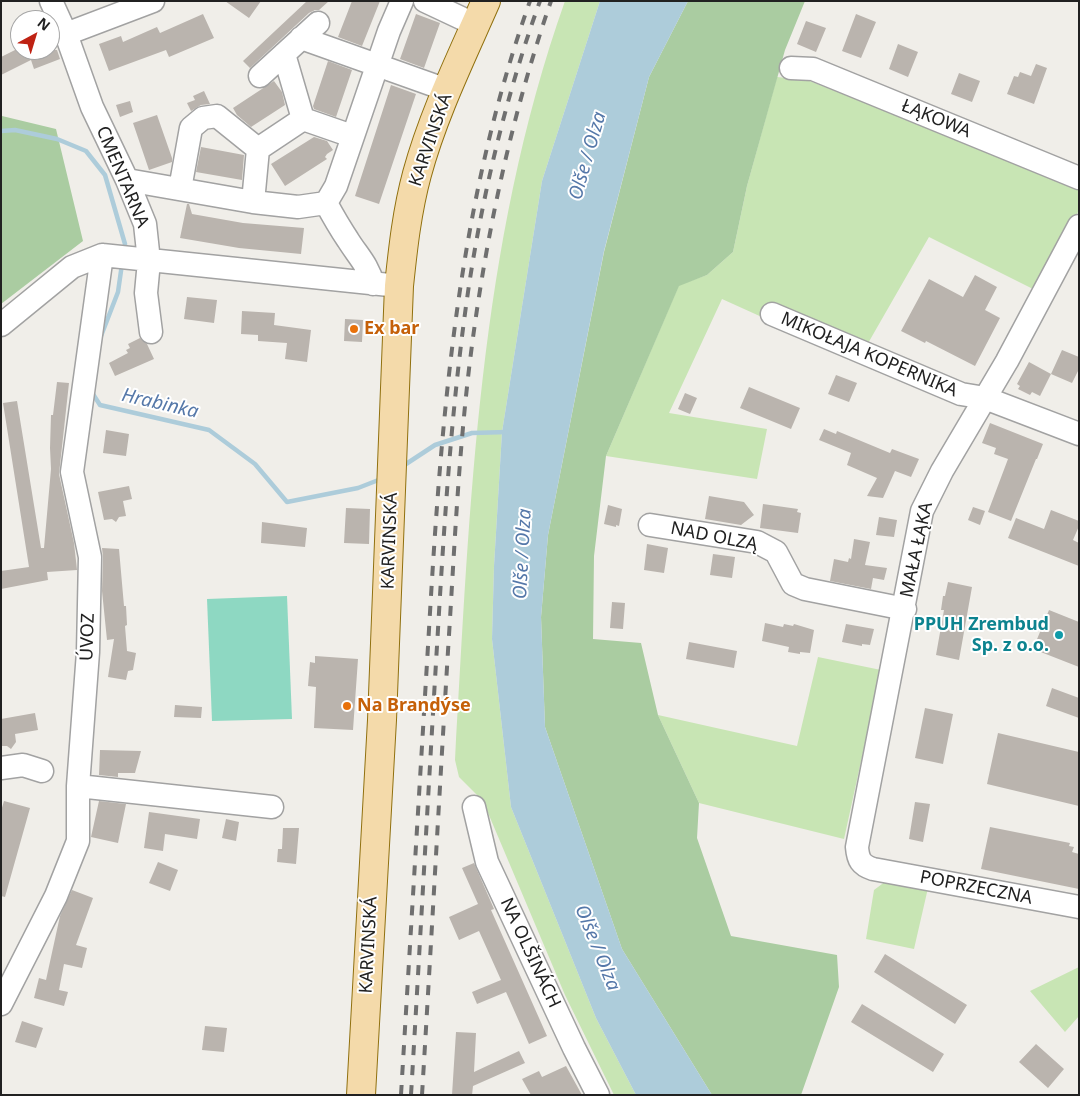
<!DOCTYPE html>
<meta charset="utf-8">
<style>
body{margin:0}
#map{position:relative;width:1080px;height:1096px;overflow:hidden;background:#f0eee9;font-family:"Noto Sans",sans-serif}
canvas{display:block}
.frame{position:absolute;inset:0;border:2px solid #212121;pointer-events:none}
.north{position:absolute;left:10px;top:10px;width:50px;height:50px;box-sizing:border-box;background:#fff;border:1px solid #a6a6a6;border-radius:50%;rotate:39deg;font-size:14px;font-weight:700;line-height:20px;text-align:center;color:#212121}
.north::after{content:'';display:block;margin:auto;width:18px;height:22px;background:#bf2213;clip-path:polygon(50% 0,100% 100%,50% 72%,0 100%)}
</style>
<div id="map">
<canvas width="1080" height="1096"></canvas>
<div class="frame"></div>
<div class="north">N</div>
</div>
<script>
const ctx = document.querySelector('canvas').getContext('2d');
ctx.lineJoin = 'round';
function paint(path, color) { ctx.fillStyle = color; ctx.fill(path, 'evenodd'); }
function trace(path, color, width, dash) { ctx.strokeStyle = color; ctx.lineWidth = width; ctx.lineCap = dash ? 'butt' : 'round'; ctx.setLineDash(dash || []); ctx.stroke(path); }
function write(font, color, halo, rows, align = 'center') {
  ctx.font = font + ' "Noto Sans",sans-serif'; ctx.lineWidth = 4; ctx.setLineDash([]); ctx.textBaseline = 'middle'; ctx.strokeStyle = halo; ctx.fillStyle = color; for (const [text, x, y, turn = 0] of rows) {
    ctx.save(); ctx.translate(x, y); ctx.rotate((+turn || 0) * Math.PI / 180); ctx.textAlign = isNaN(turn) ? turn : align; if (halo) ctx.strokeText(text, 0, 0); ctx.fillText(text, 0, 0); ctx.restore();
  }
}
paint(new Path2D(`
 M565,1h35l-58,180 -40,251 -8,134 -2,73 19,168 85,211 40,77h-22l-49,-100 -82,-194 -24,-24 -4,-17c15,-256 23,-514 110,-759z
 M777,77l30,3 268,105 4,3v22l-42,81 -108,-54 -62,108 -103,-27 -42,-19 -53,114 98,16 -10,50 -151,-23 73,-171 28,-10 26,-23 14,-66z
 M818,657l63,13 -37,169 -145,-36 -41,-88 139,31z
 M886,881l42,7 -14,61 -48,-10 8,-49z
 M1079,967v49l-14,16 -35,-41z`), '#c8e5b4');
paint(new Path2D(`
 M688,1h117l-20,49 -38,136 -14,66 -26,23 -28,11 -73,170 -12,100 -1,83 48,4 17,72 41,88 -2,35 34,98 106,19 2,32 -38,108h-89l-90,-146 -77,-222 -4,-110 7,-82 56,-283 45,-175z
 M2,116l54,13 27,112 -82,63z`), '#aacca1');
paint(new Path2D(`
 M287,596l5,123 -80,2 -5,-122z`), '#8ed8c2');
paint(new Path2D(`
 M600,1h88l-39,76 -45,174 -56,284 -7,82 4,110 77,222 90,146h-76l-40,-77 -85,-211 -19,-168 2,-73 8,-134 40,-251z`), '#adccda');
trace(new Path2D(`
 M1,131l14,-1 42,9 29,12 19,24 20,69 -1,8
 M101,336l17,-44 4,-28
 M91,391l9,14 109,25 46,34 32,38 71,-14 23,-9
 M403,466l32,-21 37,-12 35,-1`), '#adccda', 4.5);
paint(new Path2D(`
 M225,1h36l-12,17z
 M307,1h22l-10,9h-4l-6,3 -59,55 -7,-7z
 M352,1h28l-18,45 -24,-9z
 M203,14l11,24 -45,19 -3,-7 -57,21 -10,-27 22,-8 2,6 34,-15 3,6z
 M416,14l24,9 -16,45 -24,-9z
 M856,14l20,8 -15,36 -19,-7z
 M806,21l20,7 -10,24 -19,-8z
 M898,44l20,8 -10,25 -19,-8z
 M15,50h42l3,9 -26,10 -3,-9 -30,15v-18z
 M328,61l24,9 -16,47 -22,-8 -1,-3z
 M1036,64l11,4 -13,36 -27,-10 7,-18 4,1 2,-5 11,4z
 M959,73l21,8 -8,21 -21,-8z
 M274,81l8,11 3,13 -34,22 -14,-12 -4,-7z
 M391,85l25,9 -37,110 -24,-8z
 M204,91l6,13 -9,1 -10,6 -4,-8 8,-3 -2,-4z
 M130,101l3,11 -13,5 -4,-12z
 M157,115l15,43v4l-23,8 -16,-47z
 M314,137l13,4 6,9 -6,4 -2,3 2,2 -42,27 -14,-22z
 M201,147l43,8 -2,25 -46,-8z
 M187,204h2l3,10 51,9 61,5 -3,26 -62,-6 -59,-10z
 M975,275l22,12 -12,23 15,8 -25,48 -49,-25 -1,2 -24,-12 28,-52 34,18z
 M187,297l30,3 -3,23 -30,-4z
 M242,311l33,2 -1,12 37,5 -4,32 -22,-3 2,-16 -29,-2v-6l-17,-1z
 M345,319l18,1 -1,22 -18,-1z
 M140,338l7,6 7,15 -39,17 -6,-13 19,-10 -2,-3 4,-2 -2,-4z
 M1062,350l17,7v12l-7,14 -21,-9z
 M1029,362l22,12 -11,22 -8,-4 -2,3 -12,-6 2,-3 -3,-2z
 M836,375l21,8 -8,19 -21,-8z
 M57,382l12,1 -10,91 15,69 3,27 -30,2 1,8 -47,9v-18l28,-4 -26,-164 14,-2 24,147h3l7,-79 -1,-21 1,-33h2z
 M749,387l51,21 -9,21 -51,-21z
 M685,393l12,5 -7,16 -12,-5z
 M990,423l53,21 -6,15h-1l-25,62 -23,-9 20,-53 -14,-5 2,-6 -14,-5z
 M824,429l12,5 1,-3 53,22 2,-4 27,10 -8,18 -16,-6 -12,27 -16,-2 10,-18 -30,-13 4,-12 -32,-13z
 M106,430l23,4 -3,22 -23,-3z
 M129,486l3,13 -9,2 3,15 -7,1 -3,5 -4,-3 -8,1 -6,-28z
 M709,496l35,6 10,13 -13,10 -36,-6z
 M763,504l35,5 -1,3 4,1 -3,20 -38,-5z
 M608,505l14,4 -3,17 -3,-1v2l-12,-3z
 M973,507l12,4 -5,14 -12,-5z
 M346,508l24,1 -1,35 -25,-1z
 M1051,510l28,11v5l-6,14 6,3v23l-71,-28 8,-20 28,11z
 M879,517l18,3 -3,17 -18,-2z
 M262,522l45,6 -2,19 -44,-4z
 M854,539l16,3 -5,23 22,3 -3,12 -11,-2 -2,11 -41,-8 4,-22 14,3 1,-4 2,1z
 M647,544l21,4 -4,25 -20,-3z
 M102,548l17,1 5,57h2l1,19 -2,1 2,25 9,2 -3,17 -5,1 -2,9 -18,-3 6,-38 -7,1 -5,-49 1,-34z
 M713,554l22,3 -3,21 -22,-3z
 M948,582l24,5 -13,73 -23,-5 8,-45h-3l2,-14h2z
 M612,602l13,1 -2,26 -13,-1z
 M1049,610l30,12v45l-46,-18z
 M765,623l18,4 1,-3 9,2 1,-2 20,6 -4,23 -10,-1v2l-12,-2 1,-5 -27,-6z
 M846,624l28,5 -4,16 -8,-1v2l-20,-4z
 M689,642l48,9 -3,17 -48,-9z
 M315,656l43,3 -5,71 -39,-2 2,-41 -8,-1 2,-24 5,1z
 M1052,688l27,10v20l-33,-12z
 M175,705l27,2 -1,11 -27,-1z
 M925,708l28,6 -10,50 -28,-6z
 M35,713l3,17 -23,4 1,8 -5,7 -4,-3h-6v-27z
 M998,733l81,19v54l-92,-22z
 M100,750l41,1 -6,22h-17v4l-19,-2z
 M4,801l26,7 -25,89 -4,-1v-85z
 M99,801l27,3 -8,39 -27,-6z
 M915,802l15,2 -7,38 -14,-3z
 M149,812l51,7 -3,20 -32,-5 -2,17 -19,-3z
 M226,819l13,3 -3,19 -14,-3z
 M990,827l80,16 -1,3 5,1 -2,5 7,2v35l-98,-20z
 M283,828h16l-3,36 -19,-2 1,-13h4z
 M158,862l20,8 -8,21 -21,-8z
 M474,863l20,46 -3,1 56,126 -18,8 -23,-52 -29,12 -5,-12 29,-12 -22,-49 -20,9 -10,-23 29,-13 -16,-36z
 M72,890l21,8 -17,47 11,3 -5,20 -18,-4 -5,26 9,2 -4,14 -30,-8 5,-20 7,2 14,-64z
 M885,954l82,51 -12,19 -81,-52z
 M862,1004l82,50 -11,18 -82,-50z
 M22,1021l21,7 -7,20 -21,-6z
 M205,1026l22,2 -3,24 -22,-2z
 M456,1032l20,1 -2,39 45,-21 6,12 -52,23 -1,9h-20z
 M1036,1044l28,25 -16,19 -29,-26z
 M566,1066l16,29h-51l-9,-16 17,-8 3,6z`), '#bab4ae');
const minor = new Path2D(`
 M51,1l15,33 26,73 35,73 18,44 4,37 -3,32 5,39
 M425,1l51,24
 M66,34l87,-33
 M301,38l146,52
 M284,54l19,65
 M791,68l22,1 266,109
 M260,76l58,-53
 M127,180l126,22 45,5 28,-4 10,-17 53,-155 13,-30
 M180,189l11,-61 12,-10 14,-2 41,33
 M253,202l5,-53 45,-30 49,17
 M326,203c7,13 14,25 22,37 10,16 20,25 25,44
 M1079,226l-72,135 -65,110 -20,40 -65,336c1,13 4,18 16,22l206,38
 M772,314l189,80 24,4 94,36
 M1,325l71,-58 30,-12 297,31
 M650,525l107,17 19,10 17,32 12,5 100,20
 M1,768l22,-3 19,6
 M78,786l194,21
 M474,807l13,55 87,186 24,47
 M1,1004l55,-108 22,-55v-55l10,-134 2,-95 -18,-85 30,-217`);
const major = new Path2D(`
 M361,1095l21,-375 17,-434c4,-38 8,-75 18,-112 16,-59 44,-116 69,-173`);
trace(minor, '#a2a2a2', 25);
trace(major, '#90700e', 30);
trace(minor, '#fff', 22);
trace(major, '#f4daaa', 28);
trace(new Path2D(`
 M401,1095c9,-150 18,-299 27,-449 13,-221 27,-434 102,-645
 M411,1095c9,-150 17,-300 26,-449 7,-118 14,-237 31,-354 14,-96 39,-200 72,-291
 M422,1095c9,-148 17,-296 26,-444 6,-94 10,-188 21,-282 15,-125 41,-249 82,-368`), '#6f6f6f', 4, [10, 10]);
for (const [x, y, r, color] of [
 [354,329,5,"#e8710a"],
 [1059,635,5,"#0f9aa8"],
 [347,706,5,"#e8710a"]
]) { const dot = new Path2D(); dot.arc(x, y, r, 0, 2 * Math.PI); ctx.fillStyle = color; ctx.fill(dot); trace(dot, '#fff', 2); }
write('18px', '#212121', '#fff', [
 ["ŁĄKOWA",936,119,22],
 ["KARVINSKÁ",431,140,-71],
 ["CMENTARNA",122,177,67],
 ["MIKOŁAJA KOPERNIKA",869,355,23],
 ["NAD OLZĄ",714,537,11],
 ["KARVINSKÁ",390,541,-88],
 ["MAŁA ŁĄKA",917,550,-78],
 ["ÚVOZ",88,637,-88],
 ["POPRZECZNA",976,888,11],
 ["KARVINSKÁ",369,945,-87],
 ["NA OLŠINÁCH",530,953,65]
]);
write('bold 18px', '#c56008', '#fff', [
 ["Ex bar",364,329],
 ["Na Brandýse",357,706]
], 'left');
write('bold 18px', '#0d838f', '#fff', [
 ["PPUH Zrembud",1049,625],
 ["Sp. z o.o.",1049,646]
], 'right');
write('italic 19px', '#5578a9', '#fff', [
 ["Olše / Olza",588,156,-74],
 ["Hrabinka",160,404,13],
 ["Olše / Olza",523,554,-87],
 ["Olše / Olza",597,948,68]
]);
</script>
